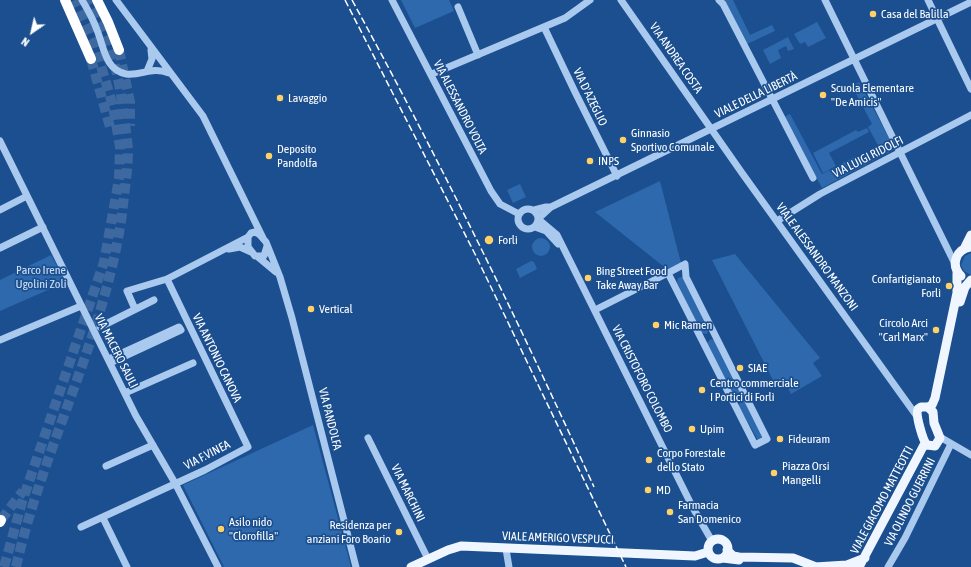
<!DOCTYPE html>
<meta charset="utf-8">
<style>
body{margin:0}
#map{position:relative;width:971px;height:567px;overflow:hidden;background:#1b4f8f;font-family:"Asap Condensed",sans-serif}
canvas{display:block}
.north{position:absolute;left:12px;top:12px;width:40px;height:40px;-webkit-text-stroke:3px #1b4f8f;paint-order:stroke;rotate:214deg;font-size:11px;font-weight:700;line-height:16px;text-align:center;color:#fff}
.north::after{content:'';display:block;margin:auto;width:14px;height:18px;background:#fff;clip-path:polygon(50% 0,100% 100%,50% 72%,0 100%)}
</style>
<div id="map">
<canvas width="971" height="567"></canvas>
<div class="north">N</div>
</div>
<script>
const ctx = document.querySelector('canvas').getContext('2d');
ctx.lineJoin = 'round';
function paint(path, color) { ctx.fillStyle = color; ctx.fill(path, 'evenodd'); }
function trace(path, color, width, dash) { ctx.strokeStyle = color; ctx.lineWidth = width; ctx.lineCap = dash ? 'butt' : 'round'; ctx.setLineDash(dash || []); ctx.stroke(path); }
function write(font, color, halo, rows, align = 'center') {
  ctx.font = font + ' "Asap Condensed",sans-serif'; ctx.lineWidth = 3.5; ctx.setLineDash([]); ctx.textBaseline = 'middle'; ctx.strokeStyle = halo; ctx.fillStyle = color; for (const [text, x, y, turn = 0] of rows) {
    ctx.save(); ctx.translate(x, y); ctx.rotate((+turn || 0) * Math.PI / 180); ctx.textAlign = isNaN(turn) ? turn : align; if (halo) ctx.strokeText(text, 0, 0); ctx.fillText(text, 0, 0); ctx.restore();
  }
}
paint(new Path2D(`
 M401,0h48l5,11 -39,17z
 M724,0h9l17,35 22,-10 3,6 -28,13z
 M817,22l9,16 -18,9 -3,-5 -5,2 -6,-10z
 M788,37l6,12 -6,2 -2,-5 -8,4 3,8 -11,6 -7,-14z
 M859,82l36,67 -73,39 -38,-71 6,-3 32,60 34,-18 3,5 21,-12 -12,-22 4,-3 -20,-38z
 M867,128l2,4 -40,21 7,13 -13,7 -10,-20 43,-23 2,2z
 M660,181l21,82 -13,7 -73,-58z
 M520,184l6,13 -13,6 -6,-13z
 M532 247a9 9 0 1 1 18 0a9 9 0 1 1-18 0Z
 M971,253v22l-7,-4 -3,-6 4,-9z
 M735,254l85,104 -7,5 9,13 -31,18 -5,-10 -9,4 -65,-128z
 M51,255l15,27 -66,29v-31z
 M531,261l3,1 3,7 -17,9 -4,-9z
 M682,277l3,2 24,49 -2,6 -6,-1 -24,-51 1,-4z
 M711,339l4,1 25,48 -1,5 -3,2 -4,-1 -25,-51z
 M743,400l3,1 17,35 -5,4 -20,-35z
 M313,425l38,142h-127l-41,-82z`), '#2e69ad');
trace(new Path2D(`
 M119,50l11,52v24
 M91,59l19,68
 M1,520l22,-29
 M4,567l18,-65 82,-240 15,-83 1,-32 -7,-41 -20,-67 -18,-39
 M16,567c27,-120 89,-230 106,-353 2,-21 6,-43 6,-64 -1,-13 -3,-26 -5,-39 -4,-39 -15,-78 -36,-111`), '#3d69a0', 10, [10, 5]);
trace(new Path2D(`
 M82,0c6,10 11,19 15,30 7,17 8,40 29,44 16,2 25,-8 43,-1
 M116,0l87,116 60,122
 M392,0l99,191 9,13 19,10
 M621,0l121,173 174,242
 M719,0l4,4 90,174
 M825,0l130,264
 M928,0l43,89
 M458,7l20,48
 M544,27l31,65 42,84
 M147,71l5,-12 -1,-9
 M432,74l133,-56 25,-18
 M0,141l136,275 39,67 43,84
 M518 219a10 10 0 1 1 20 0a10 10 0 1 1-20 0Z
 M0,210l27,-14
 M534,210l12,-3h5
 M538,219l13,-12 420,-205
 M538,219l19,16 136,273 19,33
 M777,221l43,-27 151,-79
 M535,227l11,4 12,13
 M267,246l-3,10h-9l-7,-9v-10l3,-4 4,-1 4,2 7,8 14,35 12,41 64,249
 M0,248l43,-21
 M229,249l11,-2 11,5
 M258,257l18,15
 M685,264l1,13 81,162 -12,6 -87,-172z
 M135,309l-8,-18 40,-12 81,-42
 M595,310l73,-37
 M100,327l54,-27
 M0,340l81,-34
 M109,359l70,-32 2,3 -71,33
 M125,393l68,-30
 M940,437l31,18
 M368,438l60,121
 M106,466l47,-21
 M103,518l24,49
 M81,527l124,-57 43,-23 -81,-168
 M506,549l3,18
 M888,567l17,-29 45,-92`), '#a9c9ee', 7);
trace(new Path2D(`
 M964,249l7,-14
 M961,276c-11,-11 -5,-27 10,-29
 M960,302l5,-15 6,-7
 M921,407h7l5,5 1,11 6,15 -5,8 -8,-1c-4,-4 -12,-31 -9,-36z
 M928,407l4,-2 3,-7 22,-105v-20
 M708 549a10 10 0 1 1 20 0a10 10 0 1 1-20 0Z
 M727,550l6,6 6,1 54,1 23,9
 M723,558l16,2
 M411,567l37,-17 13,-4 234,10 13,-4
 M815,567l32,-2 18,-7
 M859,567l66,-124`), '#f0f6ff', 9);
trace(new Path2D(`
 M65,0l26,59
 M97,0l11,22 11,28
 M0,522l1,-2`), '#fff', 10);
trace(new Path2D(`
 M345,0l130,254 151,313
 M352,0c87,159 167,322 242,487`), '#fff', 1.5, [7, 3]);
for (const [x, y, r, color] of [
 [873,14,4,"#ffd166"],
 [823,95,4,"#ffd166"],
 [280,98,4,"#ffd166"],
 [623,140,4,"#ffd166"],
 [269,156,4,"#ffd166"],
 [590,161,4,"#ffd166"],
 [489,240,5,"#ffd166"],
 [588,278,4,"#ffd166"],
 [949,286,4,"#ffd166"],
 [311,309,4,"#ffd166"],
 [656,325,4,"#ffd166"],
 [936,330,4,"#ffd166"],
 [740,368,4,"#ffd166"],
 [702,390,4,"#ffd166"],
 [692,429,4,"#ffd166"],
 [780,439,4,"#ffd166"],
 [649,460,4,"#ffd166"],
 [774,473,4,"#ffd166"],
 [648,490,4,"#ffd166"],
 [670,512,4,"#ffd166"],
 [221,529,4,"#ffd166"],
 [399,532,4,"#ffd166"]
]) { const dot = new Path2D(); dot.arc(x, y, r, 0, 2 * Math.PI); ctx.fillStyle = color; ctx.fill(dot); trace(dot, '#1b4f8f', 1.5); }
write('12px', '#fff', '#1b4f8f', [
 ["Casa del Balilla",881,14],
 ["Scuola Elementare",831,88],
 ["\"De Amicis\"",831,102],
 ["Lavaggio",288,98],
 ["Ginnasio",631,133],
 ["Sportivo Comunale",631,147],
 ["Deposito",277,149],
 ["Pandolfa",277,163],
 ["INPS",598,161],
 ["Forlì",498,240],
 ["Bing Street Food",596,271],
 ["Take Away Bar",596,285],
 ["Confartigianato",941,279,"right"],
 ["Forlì",941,293,"right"],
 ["Vertical",319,309],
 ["Circolo Arci",928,323,"right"],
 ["\"Carl Marx\"",928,337,"right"],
 ["Mic Ramen",664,325],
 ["SIAE",748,368],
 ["Centro commerciale",710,383],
 ["I Portici di Forlì",710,397],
 ["Upim",700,429],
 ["Fideuram",788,439],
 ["Corpo Forestale",657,453],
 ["dello Stato",657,467],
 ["Piazza Orsi",782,466],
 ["Mangelli",782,480],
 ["MD",656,490],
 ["Farmacia",678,505],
 ["San Domenico",678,519],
 ["Asilo nido",229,522],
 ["\"Clorofilla\"",229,536],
 ["Residenza per",391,525,"right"],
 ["anziani Foro Boario",391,539,"right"]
], 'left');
write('12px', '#fff', '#1b4f8f', [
 ["VIA ANDREA COSTA",676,58,55],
 ["VIALE DELLA LIBERTÀ",756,95,-26],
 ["VIA D'AZEGLIO",590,97,64],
 ["VIA ALESSANDRO VOLTA",460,107,63],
 ["VIA LUIGI RIDOLFI",868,157,-27],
 ["VIALE ALESSANDRO MANZONI",817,257,54],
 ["VIA MACERO SAULI",116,351,63],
 ["VIA ANTONIO CANOVA",217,358,64],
 ["VIA CRISTOFORO COLOMBO",642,379,63],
 ["VIA PANDOLFA",330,419,76],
 ["VIA F.VINEA",207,455,-27],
 ["VIA MARCHINI",408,493,64],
 ["VIALE GIACOMO MATTEOTTI",882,500,-62],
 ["VIA OLINDO GUERRINI",910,502,-63],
 ["VIALE AMERIGO VESPUCCI",558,538,2]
]);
write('12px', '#cfe3fa', '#1b4f8f', [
 ["Parco Irene",41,270],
 ["Ugolini Zoli",41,284]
]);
</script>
